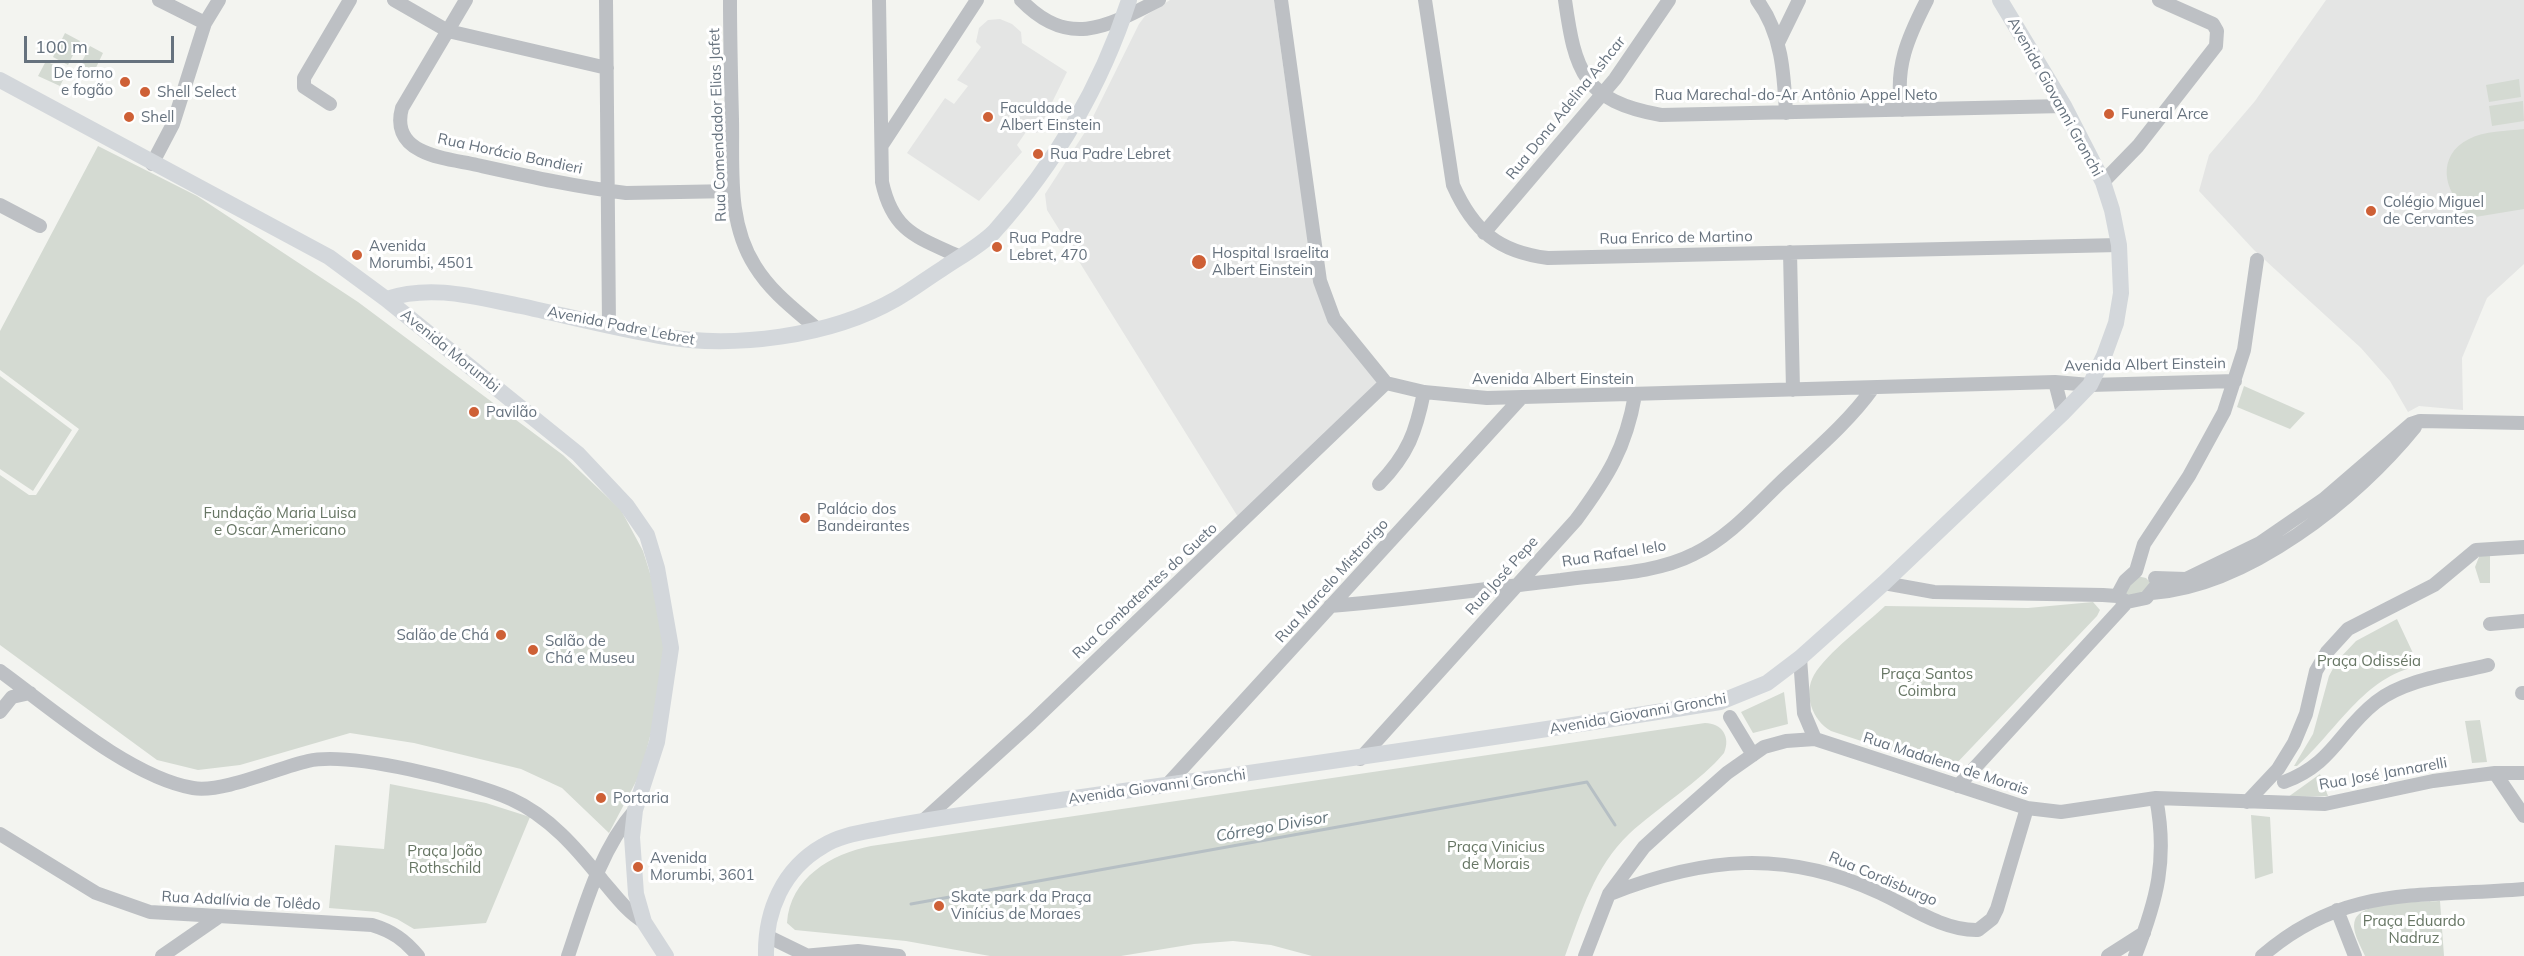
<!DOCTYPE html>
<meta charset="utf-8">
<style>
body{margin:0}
#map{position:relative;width:2524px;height:956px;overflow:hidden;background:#f3f4f0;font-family:Mulish,sans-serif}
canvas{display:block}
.scale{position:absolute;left:24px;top:36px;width:150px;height:27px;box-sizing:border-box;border:3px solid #66727e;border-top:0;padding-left:8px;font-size:18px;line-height:21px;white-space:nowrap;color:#66727e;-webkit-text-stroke:4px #fff;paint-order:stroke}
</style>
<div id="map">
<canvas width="2524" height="956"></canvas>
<div class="scale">100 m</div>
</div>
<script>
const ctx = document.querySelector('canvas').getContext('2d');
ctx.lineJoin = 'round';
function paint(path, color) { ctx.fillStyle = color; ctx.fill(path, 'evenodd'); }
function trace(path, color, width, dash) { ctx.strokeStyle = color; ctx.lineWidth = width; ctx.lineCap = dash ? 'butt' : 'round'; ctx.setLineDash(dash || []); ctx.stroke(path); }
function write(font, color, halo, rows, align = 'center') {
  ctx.font = font + ' Mulish,sans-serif'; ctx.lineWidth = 6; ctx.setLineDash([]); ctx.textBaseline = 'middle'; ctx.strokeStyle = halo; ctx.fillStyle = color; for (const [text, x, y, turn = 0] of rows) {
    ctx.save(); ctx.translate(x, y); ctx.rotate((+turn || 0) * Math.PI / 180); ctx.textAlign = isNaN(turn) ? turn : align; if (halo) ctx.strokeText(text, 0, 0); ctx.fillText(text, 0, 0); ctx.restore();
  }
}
paint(new Path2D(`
 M1170,0h104l12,87 36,203 58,93 -142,134 -191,-307 -2,-16 42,-65 52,-105 6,-8z
 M2326,0h198v264l-37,34 -25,60 1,52 -44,-4 -11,6 -18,-31 -29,-33 -107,-98 -55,-59 10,-36 46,-54z
 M1000,19l12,5 9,8 1,11 45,29 -30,61 -9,-4 -11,16 5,7 -43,49 -72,-48 38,-55 9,6 14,-18 -11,-6 24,-33 -5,-5 3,-14 9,-8z`), '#e4e5e4');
paint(new Path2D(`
 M65,33l15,8 -12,24 -15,-8z
 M90,46l13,7 -11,23 -14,-7z
 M46,61l21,11 -7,14 -22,-10z
 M2519,79l2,18 -32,5 -3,-17z
 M2523,101l1,20 -32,5 -3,-20z
 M2524,129v80l-73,12v-7l17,-3c-25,-18 -32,-56 1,-72 15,-8 38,-8 55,-10z
 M98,146l99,50 161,106 205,153 58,55 22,41 20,63 4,56 -26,102 -32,61 -47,-45 -41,-19 -107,-26 -64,-10 -110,32 -42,5 -41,-10 -157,-115v-170l29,20h7l43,-66 -79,-59v-39z
 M0,376l72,54 -39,61 -33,-22z
 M2244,386l61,27 -15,16 -53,-22z
 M2490,550v33h-10l-5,-16 6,-15z
 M2137,576l9,2 5,5 -10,13 -15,-1 -1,-8z
 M2093,602l7,8 -3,6 -144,151 -10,1 -112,-37c-19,-11 -28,-37 -17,-56 13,-22 52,-51 71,-69l143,2z
 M2397,619l22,47c-55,10 -83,66 -122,100h-3l19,-32 16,-58 8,-15 19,-20z
 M1784,692l4,32 -35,9 -12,-21z
 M2480,720l7,42 -15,1 -7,-42z
 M1705,723c17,0 26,14 19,30 -22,27 -67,55 -95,81 -34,32 -48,79 -64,122h-253l-41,-11 -38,-4 -39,3 -73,12h-131l-84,-15 -111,-11 -8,-7c3,-45 44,-69 84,-77z
 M2320,774l8,22 -40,1z
 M390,784l96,19 44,14 -44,106 -72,6 -17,-10 -19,-7 -49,-4 6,-63 49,4z
 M2251,815l19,2 3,56 -18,6z
 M2440,901l4,55h-79c-4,-10 -14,-25 -10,-36 7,-20 67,-18 85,-19z`), '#d4dad2');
trace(new Path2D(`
 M911,904l676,-122 28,43`), '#b6bfc4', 3);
trace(new Path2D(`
 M159,0l46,23
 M394,0l54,31 159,37
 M466,0l-64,108c-5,18 0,33 18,42 17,9 39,11 57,15 50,11 99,22 149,28l107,-2
 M606,0l3,325
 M730,0c0,40 1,79 2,119 1,50 -5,103 23,147 16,26 39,43 61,62
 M879,0l3,182c11,50 35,55 78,75
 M1021,0c47,49 86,27 138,0
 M1281,0l39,281 14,38 52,64 38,9 63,6 568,-16 35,3 145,-4
 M1425,0l28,185c20,45 45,67 95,73l571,-13
 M1565,0c10,71 18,101 96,115l403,-9
 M1757,0c25,33 27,74 29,113
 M1778,43l21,-43
 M330,104l-26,-17v-9l46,-78
 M1902,110c-8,-42 6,-73 25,-110
 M882,145l95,-145
 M152,164l21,-40 32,-101 14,-23
 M2103,182l35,-36 78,-100 1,-15 -4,-7 -54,-24
 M0,205l40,21
 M1484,233l131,-154 54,-79
 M1790,252l3,138
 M2055,382l8,31
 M1379,484c29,-30 37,-52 45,-92
 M2155,578l31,1 74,-36 64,-44 87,-75 9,-3 104,2
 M1884,583l50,9 169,3 14,1 10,6 19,-4 10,-12
 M2152,593c96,-7 204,-93 263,-166
 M2117,596l8,-15 11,-10 8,-27 45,-68 35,-64 20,-62 13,-90
 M1330,606c77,-6 154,-17 231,-26 43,-6 94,-6 133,-26 34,-16 61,-47 87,-72 32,-30 67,-59 92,-94
 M2490,624l34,-3
 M1800,658l4,55 11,26
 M0,671c52,38 130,106 193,117 30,5 84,-20 115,-27 42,-10 162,20 203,38 38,17 66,50 91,81 13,15 25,32 42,42
 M2522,693h2
 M0,712l12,-15 18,-4
 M1730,717l23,38
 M1360,759l216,-239c31,-42 50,-72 59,-125
 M2495,773l29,43
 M2284,782c49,-18 55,-51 92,-80 29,-23 77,-28 112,-37
 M1167,785l354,-387
 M1958,786l169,-184
 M2247,802l31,-33 16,-26 12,-29 10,-43 11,-19 21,-23 86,-44 42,-35 48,-3
 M924,820l107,-97 355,-340
 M0,834l96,59 54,19 222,13c20,6 33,15 46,31
 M1610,894c94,-37 176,-45 270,-1 30,14 64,38 98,37l14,-11 5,-10 30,-101
 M2337,910l18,46
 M767,936l39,19
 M162,956l55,-38
 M568,956c17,-50 32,-106 67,-146
 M803,956l55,-5 41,5
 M1585,956l24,-62 35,-47 23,-21 60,-53 37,-26 22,-6 29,-2 212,69 34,4 95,-14 169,6 108,-23 62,-8h29
 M2108,956l36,-23
 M2135,956c22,-56 33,-97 21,-158
 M2262,956c84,-73 160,-58 262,-67`), '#bdc0c4', 14);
trace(new Path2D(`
 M0,80l329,177 57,42 192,155 49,52 20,29 10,33 14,80 -14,94 -22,68 -3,27 4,57 8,28 22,34
 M386,299c46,-15 89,-2 135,7 46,10 92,22 139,30 73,13 170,1 236,-37 16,-9 30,-20 46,-30 16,-11 38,-23 52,-37 61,-68 107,-145 135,-232
 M766,956c-1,-45 17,-87 57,-110 19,-12 43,-14 65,-19 59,-11 120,-19 180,-28 218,-31 435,-62 652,-97l47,-19 33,-25 84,-75 179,-170 27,-28 14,-29 12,-33 5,-30 -2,-48 -7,-35 -9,-28 -39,-76 -64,-106`), '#d3d7db', 16);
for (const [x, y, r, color] of [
 [125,82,6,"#ce6036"],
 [145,92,6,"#ce6036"],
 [2109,114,6,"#ce6036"],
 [129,117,6,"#ce6036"],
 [988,117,6,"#ce6036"],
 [1038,154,6,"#ce6036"],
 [2371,211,6,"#ce6036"],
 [997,247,6,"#ce6036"],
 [357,255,6,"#ce6036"],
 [1199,262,8,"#ce6036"],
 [474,412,6,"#ce6036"],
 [805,518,6,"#ce6036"],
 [501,635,6,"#ce6036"],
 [533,650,6,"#ce6036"],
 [601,798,6,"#ce6036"],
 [638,867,6,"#ce6036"],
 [939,906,6,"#ce6036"]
]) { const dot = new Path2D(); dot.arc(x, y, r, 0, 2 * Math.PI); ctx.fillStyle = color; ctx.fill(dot); trace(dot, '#fff', 2); }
write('15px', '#66727e', '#fff', [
 ["De forno",113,73,"right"],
 ["e fogão",113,90,"right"],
 ["Shell Select",157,92],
 ["Faculdade",1000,108],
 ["Albert Einstein",1000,125],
 ["Funeral Arce",2121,114],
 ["Shell",141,117],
 ["Rua Padre Lebret",1050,154],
 ["Colégio Miguel",2383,202],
 ["de Cervantes",2383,219],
 ["Rua Padre",1009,238],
 ["Lebret, 470",1009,255],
 ["Avenida",369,246],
 ["Morumbi, 4501",369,263],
 ["Hospital Israelita",1212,253],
 ["Albert Einstein",1212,270],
 ["Pavilão",486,412],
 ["Palácio dos",817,509],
 ["Bandeirantes",817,526],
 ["Salão de Chá",489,635,"right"],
 ["Salão de",545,641],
 ["Chá e Museu",545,658],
 ["Portaria",613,798],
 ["Avenida",650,858],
 ["Morumbi, 3601",650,875],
 ["Skate park da Praça",951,897],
 ["Vinícius de Moraes",951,914]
], 'left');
write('15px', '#66727e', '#fff', [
 ["Rua Marechal-do-Ar Antônio Appel Neto",1796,95],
 ["Avenida Giovanni Gronchi",2055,97,61],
 ["Rua Dona Adelina Ashcar",1566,108,-51],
 ["Rua Comendador Elias Jafet",718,125,-92],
 ["Rua Horácio Bandieri",510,154,12],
 ["Rua Enrico de Martino",1676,238,-1],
 ["Avenida Padre Lebret",621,326,11],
 ["Avenida Morumbi",450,351,39],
 ["Avenida Albert Einstein",2145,365,-1],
 ["Avenida Albert Einstein",1553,379],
 ["Rua Rafael Ielo",1614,554,-9],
 ["Rua José Pepe",1502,576,-48],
 ["Rua Marcelo Mistrorigo",1332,581,-48],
 ["Rua Combatentes do Gueto",1145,591,-43],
 ["Avenida Giovanni Gronchi",1638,714,-10],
 ["Rua Madalena de Morais",1946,764,18],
 ["Rua José Jannarelli",2383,774,-10],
 ["Avenida Giovanni Gronchi",1157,787,-8],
 ["Rua Cordisburgo",1883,879,23],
 ["Rua Adalívia de Tolêdo",241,901,3]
]);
write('15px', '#677664', '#fff', [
 ["Fundação Maria Luisa",280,513],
 ["e Oscar Americano",280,530],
 ["Praça Odisséia",2369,661],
 ["Praça Santos",1927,674],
 ["Coimbra",1927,691],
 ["Praça Vinicius",1496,847],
 ["de Morais",1496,864],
 ["Praça João",445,851],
 ["Rothschild",445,868],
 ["Praça Eduardo",2414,921],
 ["Nadruz",2414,938]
]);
write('italic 16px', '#62737b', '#fff', [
 ["Córrego Divisor",1272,827,-10]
]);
</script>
